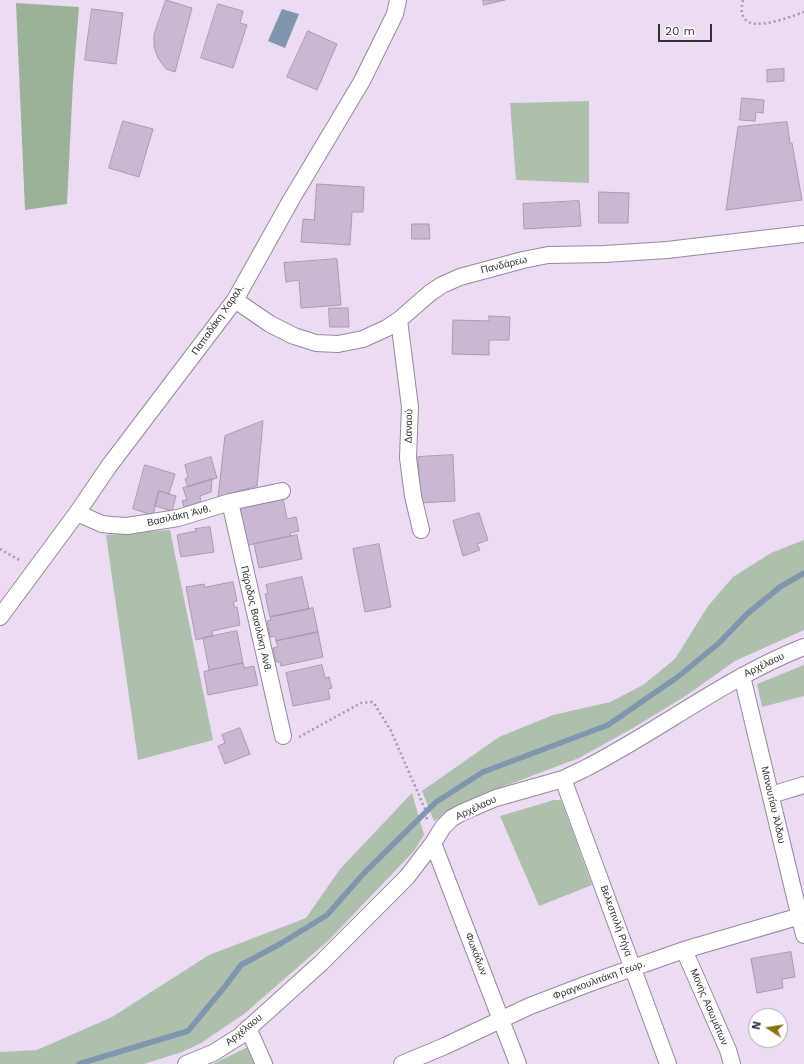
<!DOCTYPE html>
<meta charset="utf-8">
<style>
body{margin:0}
#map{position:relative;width:804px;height:1064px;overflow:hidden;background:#ebdcf3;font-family:"Work Sans",sans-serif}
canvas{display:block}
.north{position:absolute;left:748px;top:1008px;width:40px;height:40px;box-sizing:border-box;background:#fff;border:1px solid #aeacaf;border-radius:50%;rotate:282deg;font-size:11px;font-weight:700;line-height:16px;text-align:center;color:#342f37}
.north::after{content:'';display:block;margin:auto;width:14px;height:18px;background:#857315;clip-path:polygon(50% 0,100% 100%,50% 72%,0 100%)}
.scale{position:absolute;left:658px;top:24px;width:54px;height:18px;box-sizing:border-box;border:2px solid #342f37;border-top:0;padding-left:5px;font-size:12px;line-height:14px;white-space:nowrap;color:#342f37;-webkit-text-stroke:3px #fff;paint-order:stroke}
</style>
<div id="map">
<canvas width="804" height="1064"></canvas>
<div class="north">N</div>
<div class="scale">20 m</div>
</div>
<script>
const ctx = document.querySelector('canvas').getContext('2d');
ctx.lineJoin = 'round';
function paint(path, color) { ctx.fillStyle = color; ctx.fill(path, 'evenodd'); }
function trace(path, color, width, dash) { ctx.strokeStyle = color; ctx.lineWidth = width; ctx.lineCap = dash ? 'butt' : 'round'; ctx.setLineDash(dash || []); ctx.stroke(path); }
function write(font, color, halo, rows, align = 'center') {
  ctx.font = font + ' "Work Sans",sans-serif'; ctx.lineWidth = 3.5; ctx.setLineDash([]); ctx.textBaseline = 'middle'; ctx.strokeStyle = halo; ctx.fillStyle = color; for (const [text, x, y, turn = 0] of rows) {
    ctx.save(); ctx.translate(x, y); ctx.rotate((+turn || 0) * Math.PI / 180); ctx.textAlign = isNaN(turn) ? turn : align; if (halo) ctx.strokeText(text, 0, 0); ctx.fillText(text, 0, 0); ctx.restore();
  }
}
paint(new Path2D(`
 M589,101v82l-73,-3 -6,-77z
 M170,530l43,210 -75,20 -32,-225z
 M804,540v90l-69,31 -51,36 -51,31 -54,30 -98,37 -47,26 -12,-30 77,-54 54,-22 57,-13 33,-17 32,-26 33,-53 25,-29 38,-24z
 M804,665v31l-42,11 -5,-23z
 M412,793l12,42 -10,16 -86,90 -84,73 -43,29 -19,9 -38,12h-144v-12l37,-2 75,-33 97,-62 97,-37 34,-49z
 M554,800h7l31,85 -53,21 -39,-90z
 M248,1047l7,17h-42z`), '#afbfad');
paint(new Path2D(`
 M16,3l63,4 -6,75 -6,122 -42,6z`), '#9bb198');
paint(new Path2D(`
 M282,9l17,5 -14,34 -17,-7z`), '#8095ae');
trace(new Path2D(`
 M79,1064l109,-33 39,-47 14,-19 39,-21 47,-29 38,-43 71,-70 47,-30 125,-47 71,-49 40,-33 28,-29 33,-27 24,-14`), '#8095ae', 5.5);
const building = new Path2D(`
 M166,0l26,8 -17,64 -9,-3 -8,-11 -4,-11v-12z
 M483,0h22l-21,5z
 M218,4l25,7 -3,12 7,2 -14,43 -32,-10z
 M92,9l31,4 -7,51 -31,-4z
 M308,31l29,13 -20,46 -30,-13z
 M784,69v12l-17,1v-12z
 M742,98l22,2 -1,13 -7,-1 -1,9 -15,-1z
 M123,121l30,8 -14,48 -30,-9z
 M787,122l3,21h2l10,57 -76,10 12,-83z
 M317,184l47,3 -1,25h-11l-2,33 -49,-3 2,-23 11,1z
 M599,192l30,1 -1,30h-29z
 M579,201l2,25 -57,3 -1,-25z
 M412,224h17l1,15h-18z
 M337,259l4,46 -40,3 -2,-28 -13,2 -2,-19z
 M329,308h19l1,19h-19z
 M489,316l21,1 -1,23h-20v15l-37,-1 1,-34 36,1z
 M263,421l-6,65 -39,11 7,-61z
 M453,455l2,46 -34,2 -3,-46z
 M211,457l6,21 -29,9 -3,-8 3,-2 -3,-12z
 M145,465l30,9 -6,20 -10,-3 -6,24 -20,-6z
 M212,479l-1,13 -11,4 1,6 -17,5 -2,-6 5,-1 -4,-12z
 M159,491l17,5 -4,15 -17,-5z
 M283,498l4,21 9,-2 3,14 -9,2 1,3 -47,10 -9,-38z
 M479,513l9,27 -11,4 3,6 -17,6 -10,-35z
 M210,527l4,25 -33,5 -4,-22 19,-4 -1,-2z
 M297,535l5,24 -43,9 -5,-24z
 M379,544l12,63 -26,5 -12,-63z
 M302,577l7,32 -39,8 -5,-23 3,-1 -2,-8z
 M233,582l4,19 -4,1 2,6 2,-1 3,18 -28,6 1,5 -17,4 -10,-53 18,-3 1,3z
 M313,608l5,24 -42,9 -1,-5 -5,1 -3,-16 4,-1 -1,-3z
 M237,631l6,32 -34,7 -6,-32z
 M318,632l5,25 -42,9 -1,-4h-4l-3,-14 5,-1 -2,-6z
 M243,663l1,5 10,-2 4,19 -50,10 -4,-23z
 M322,665l3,13 4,-1 3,11 -4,1 2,10 -37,7 -7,-33z
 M240,728l10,26 -25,10 -7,-18 7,-3 -3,-8z
 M791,952l4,25 -13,2 1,9 -26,5 -6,-34z`);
paint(building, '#cab7d3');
trace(building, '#a89ab0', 1);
const street = new Path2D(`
 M235,300l35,24 24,12 22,7 22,1 25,-5 24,-11 12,-8 31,-27 12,-8 18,-8 63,-17 25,-5 57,-1 62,-4 137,-16
 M399,320l11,87 -2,51 5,38 8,34
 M230,502l53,234
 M77,513l25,11 9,1 16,1 51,-8 52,-16 52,-11
 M0,617l77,-104 32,-47 126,-166 56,-100 71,-119 33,-67 3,-14
 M742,676l62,259
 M563,779l105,285
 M771,795l33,-10
 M433,843l85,221
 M684,950l44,100 4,14
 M248,1028l16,36
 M186,1064l27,-11 27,-17 81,-73 86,-86 26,-34 10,-16 9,-9 11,-6 33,-14 67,-19 21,-10c75,-38 141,-91 220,-122
 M402,1064l43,-18 85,-40 60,-23 94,-33 120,-35`);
trace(street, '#96889d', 18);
trace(new Path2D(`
 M743,0c-10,41 43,18 61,12
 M0,549l21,12
 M299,737l62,-34 11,-1 3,3 16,26 34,78 2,11`), '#a398a9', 2.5, [2, 3]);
trace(street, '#fff', 16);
write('10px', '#342f37', '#fff', [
 ["Πανδάρεω",504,265,-14],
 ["Παπαδάκη Χαραλ.",218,320,-55],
 ["Δαναού",409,426,-89],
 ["Βασιλάκη Άνθ.",179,516,-13],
 ["Πάροδος Βασιλάκη Ανθ.",256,619,77],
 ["Αρχέλαου",764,665,-26],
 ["Μανουτίου Άλδου",773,805,77],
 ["Αρχέλαου",476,808,-25],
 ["Βελεστινλή Ρήγα",616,921,70],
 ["Φωκάδων",476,954,69],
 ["Φραγκουλιτάκη Γεωρ.",599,980,-20],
 ["Μονής Ασωμάτων",709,1007,67],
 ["Αρχέλαου",244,1030,-39]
]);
</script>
